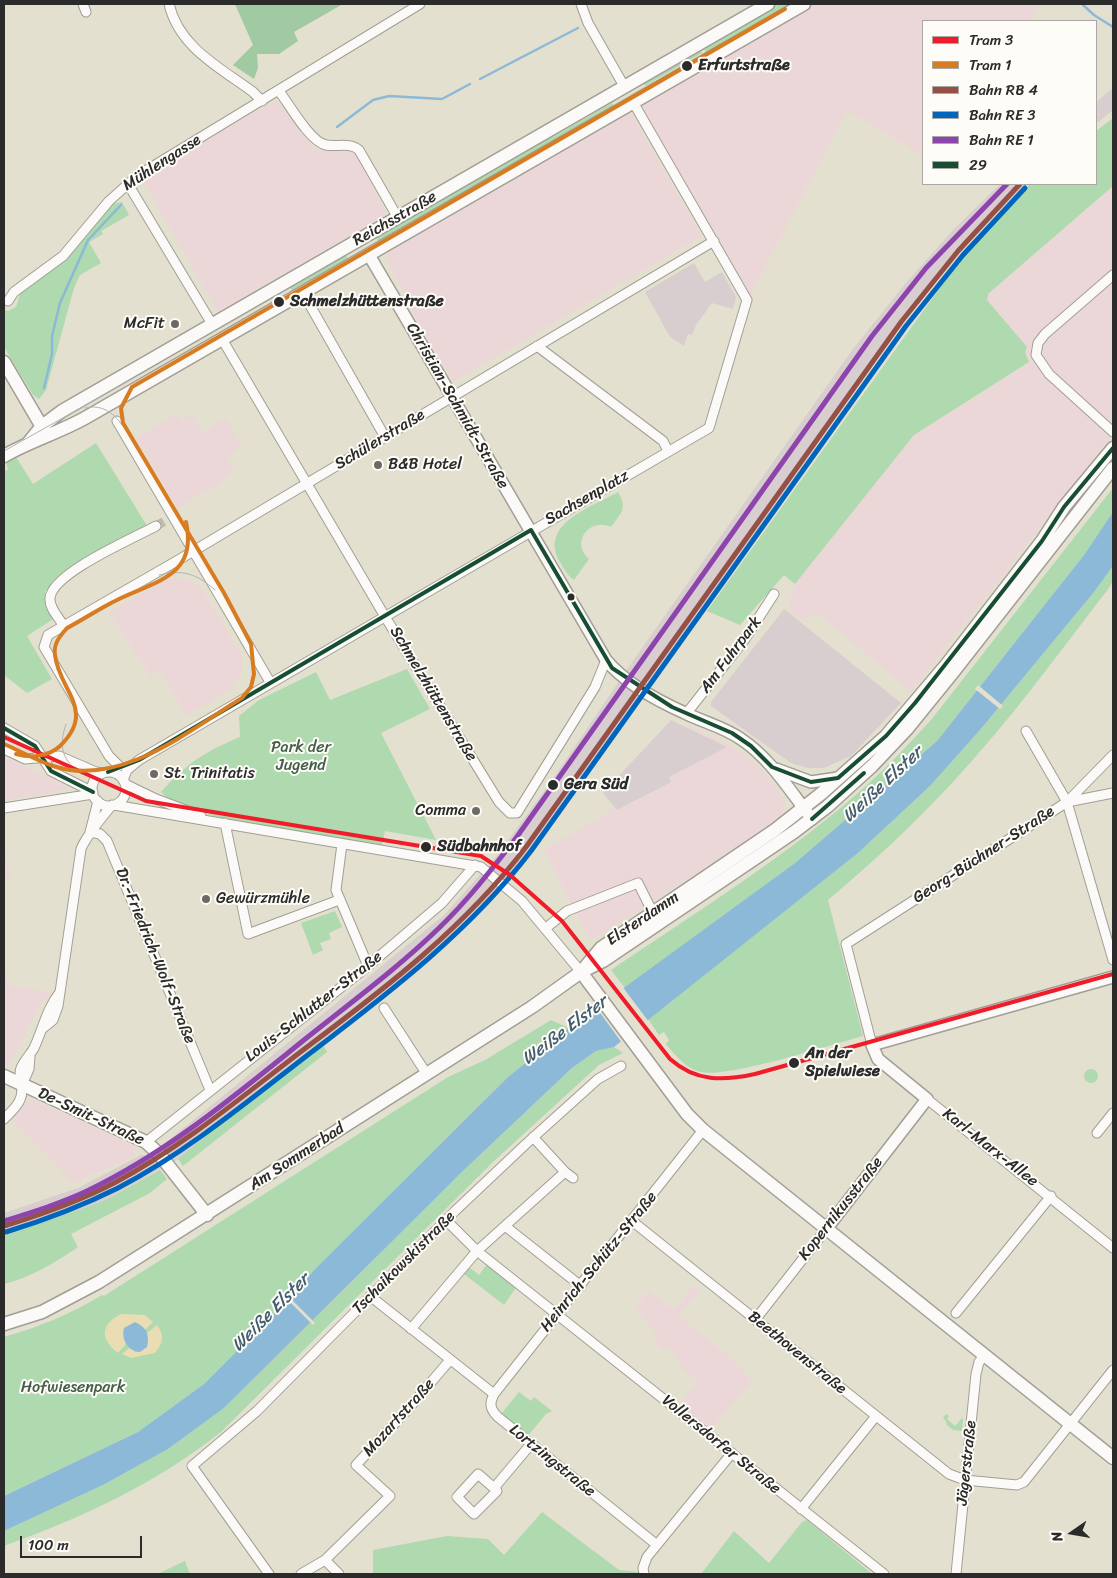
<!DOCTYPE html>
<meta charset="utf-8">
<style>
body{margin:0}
#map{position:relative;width:1117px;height:1578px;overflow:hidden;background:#e4e0cf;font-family:Sriracha,sans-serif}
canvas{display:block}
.frame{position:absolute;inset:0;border:5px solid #2b2b2b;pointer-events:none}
.legend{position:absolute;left:922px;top:20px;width:175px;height:165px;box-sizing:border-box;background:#fdfcf7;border:1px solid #a9a8a5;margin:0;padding:6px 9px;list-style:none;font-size:15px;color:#2b2b2b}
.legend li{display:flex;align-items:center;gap:10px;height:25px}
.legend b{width:25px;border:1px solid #a9a8a5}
.north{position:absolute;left:1047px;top:1508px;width:50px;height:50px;-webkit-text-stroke:4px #fdfcf7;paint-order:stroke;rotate:257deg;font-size:14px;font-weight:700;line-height:20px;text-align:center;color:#2b2b2b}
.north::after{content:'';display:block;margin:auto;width:18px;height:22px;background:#2b2b2b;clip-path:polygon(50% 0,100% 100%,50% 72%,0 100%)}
.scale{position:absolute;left:20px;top:1536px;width:122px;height:22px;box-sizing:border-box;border:2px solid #2b2b2b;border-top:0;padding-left:6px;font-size:15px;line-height:18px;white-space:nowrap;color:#2b2b2b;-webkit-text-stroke:4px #fdfcf7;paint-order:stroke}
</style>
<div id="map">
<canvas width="1117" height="1578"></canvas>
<div class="frame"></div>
<ul class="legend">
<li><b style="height:6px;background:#ef1c29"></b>Tram 3</li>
<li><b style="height:6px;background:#d87c22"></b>Tram 1</li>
<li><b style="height:6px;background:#965146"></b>Bahn RB 4</li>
<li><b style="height:6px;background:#0065bd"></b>Bahn RE 3</li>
<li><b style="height:6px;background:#8e44ad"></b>Bahn RE 1</li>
<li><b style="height:6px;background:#174d33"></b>29</li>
</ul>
<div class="north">N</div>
<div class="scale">100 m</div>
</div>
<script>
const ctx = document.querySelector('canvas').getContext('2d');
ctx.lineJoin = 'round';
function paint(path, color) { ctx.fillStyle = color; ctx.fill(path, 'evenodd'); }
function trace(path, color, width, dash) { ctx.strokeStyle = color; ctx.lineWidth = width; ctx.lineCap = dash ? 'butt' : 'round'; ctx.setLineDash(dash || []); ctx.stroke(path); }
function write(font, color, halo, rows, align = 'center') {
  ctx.font = font + ' Sriracha,sans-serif'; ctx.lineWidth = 4; ctx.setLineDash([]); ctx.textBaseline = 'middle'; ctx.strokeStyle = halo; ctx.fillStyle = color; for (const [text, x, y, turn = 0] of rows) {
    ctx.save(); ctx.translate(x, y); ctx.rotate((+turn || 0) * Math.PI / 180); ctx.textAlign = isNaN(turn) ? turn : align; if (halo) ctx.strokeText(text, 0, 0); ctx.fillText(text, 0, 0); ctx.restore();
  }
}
paint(new Path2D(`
 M811,4h230l-10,17h-108v134l-76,-44 -97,185 -108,-190z
 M277,101l37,48 35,3 7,3 30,58v2l-168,97 -77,-134 93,-56z
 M630,111l72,125 -249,146 -40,-67 -1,-8 -24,-44 -1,-6 3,-6z
 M1113,186v248l-202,258 -94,-79 -13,6 -7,-2 -6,-7 -2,-8 6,-18 119,-149 115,-72 -4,-11 2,-5 -40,-48 1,-5z
 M177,414l4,7 11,-6 11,18 23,-15 16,27 -15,14 7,12 -14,12 -43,25 -41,-70z
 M175,578l10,1 16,8 40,67 2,11 -3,12 -9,13 -45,26 -26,-46 -10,6 -41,-64 55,-32z
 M689,726l41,19 32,24 23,31 -1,10 -6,9 -120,80 -68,42 -46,-91 62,-36z
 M4,757l50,24 15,8 -65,12z
 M4,845l6,34 -6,1z
 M4,962l4,24 44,6 -12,12 -28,57 -7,3z
 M31,1099l105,47 -1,7 -3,5 -60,25 -19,-22 -42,-41z
 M694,1285l6,5 -21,26 52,42 21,23 -42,49 -31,-25 19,-24 -15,-12 -14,-22 -7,5 -7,-11 4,-3 -24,-31 14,-17 25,20z`), '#ecd7d8');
paint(new Path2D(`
 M1113,88v22l-17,14v-22z
 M1000,184h26l-57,59 -46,55 -50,67 -285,408 -99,132 -36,34 -143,111 -132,109 -72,41 -102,36v-23l74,-25 63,-33 5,1 18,-12 280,-229 52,-58 57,-78 77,-114 223,-316 52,-65 49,-55z
 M694,263l11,19 17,-10 14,25 -3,12 -21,-6 -16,22 -4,10 -4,-1 -4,12 -14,-9 -25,-45z
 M784,609l117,94 -50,53 -27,12h-16l-17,-5 -80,-57v-4z
 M671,720l56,27 -58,30 2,5 -54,28 -14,-17z`), '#d8cdcf');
paint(new Path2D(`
 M771,4h27l-90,52 -7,-12z
 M698,46l4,7 -57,33 -2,-4z
 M612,103l2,3 -235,137 -3,-6 174,-104 3,4z
 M1113,118v68l-125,108 -1,6 40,47 -2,5 4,10 -115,73 -119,149 -11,-9 -44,50 -33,-14 258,-358 65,-69h66v-53z
 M122,202l7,13 -28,16 2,3 -14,8 12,21 -21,12 -6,13 -28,102 -7,9 -6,-4 -29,-48v-37l4,1 8,-4 5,-16 91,-87z
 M344,251l6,11 -55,33 -8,-12z
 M96,443l53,86 -93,52 -11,10 1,12 9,15 -28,18 25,43 -25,14 -23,-18v-203l4,-3 -2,-7 10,-5 17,27z
 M1113,488v24l-29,43 -147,186 -142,122 -170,125 -14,-18c87,-59 178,-115 256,-185 23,-21 44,-43 64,-65z
 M618,492c10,17 3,21 -7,35 -22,-10 -41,16 -22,32l-15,21c-6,-4 -10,-11 -14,-18 -22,-38 32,-55 58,-70z
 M1113,566v15l-4,7c-51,66 -100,134 -157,195 -39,42 -80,80 -124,117l35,136c-33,9 -134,42 -162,36 -16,-4 -25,-16 -35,-28l3,-4 -5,-8 -5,3 -11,-16 210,-166 72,-67 50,-56 114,-138z
 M407,669l23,40 -49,24 55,107 -51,-9 -3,15 -155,-25 -58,-21 -8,-8c24,-28 45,-41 79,-55l-1,-21 20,-16 57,-28 14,28z
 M335,911l7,16 -13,6 2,6 -11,4 3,7 -10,5 -12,-32z
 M551,1020l18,8 -61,49 -191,190 -30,34 -83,83 -66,48 -134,64v-159c35,-10 67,-23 98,-42l2,1 344,-219 37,-17z
 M321,1041l6,11 -144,114 -5,-7z
 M614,1047l9,6 -24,12 -106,97 -272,270c-69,54 -136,84 -217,114v-15l99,-46 65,-36 56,-41 240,-238 108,-102 24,-17z
 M1084 1076a7 7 0 1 1 14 0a7 7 0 1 1-14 0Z
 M160,1170l7,9 -17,14 -79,41 7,13c-22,15 -48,31 -74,37v-48l102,-36z
 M488,1263l29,23 -13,19 -40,-31 5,-7 10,8z
 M519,1392l12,9 3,-4 18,14 -6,3 -19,23 -25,-20h3l-1,-3h-3z
 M946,1414l3,2 -2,3 8,7 8,-9 -1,14 -9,-1 -7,-6 1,-2 -4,-4z
 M542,1512l77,58 20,2v2h-266v-24l74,-14 41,3 16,16z
 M807,1520l65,54h-171l33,-43 35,32 33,-41z
 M185,1561l5,13h-33z`), '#afd9af');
paint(new Path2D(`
 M235,4h108l-49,28 4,9 -19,13h-22l1,14 -4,11 -21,-14 20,-20z`), '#a1c9a2');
paint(new Path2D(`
 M121,1314l24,1 8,7 -8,8 -3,-4 -24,27c-19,-15 -17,-29 3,-39z
 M157,1325c8,10 6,18 -2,28l-24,5 -9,-4 7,-6 7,4 11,-5v-14z`), '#eaddb4');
paint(new Path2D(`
 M1113,512v54l-19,26 -114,138 -50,56 -72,67 -244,194 -18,4 -24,17 -108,102 -240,238 -56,41 -65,36 -99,46v-35l134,-64 66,-48 83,-83 30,-34 191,-190 61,-49 226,-165 142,-122 147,-186z
 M135,1322c11,5 15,12 12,25l-7,5c-12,-1 -19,-12 -16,-24z`), '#8bb9d7');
paint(new Path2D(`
 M978,685l25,21 -3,3 -25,-20z
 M622,986l27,36 -27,21 -27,-37z
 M288,1296l27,27 -2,2 -27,-27z`), '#e4e0cf');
trace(new Path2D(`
 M1083,5l11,10 19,12
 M480,79l98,-51
 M337,127l36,-27 16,-4 53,3 28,-15
 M44,388l8,-34v-18l8,-33 28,-63 33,-35`), '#8bb9d7', 2.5);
trace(new Path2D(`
 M156,526l9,-5`), '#bfbcae', 9, [9, 4.5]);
const minor = new Path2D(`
 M83,4l3,8
 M169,4c10,43 50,63 84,88l9,9
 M581,4l7,19 36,63
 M279,91c10,13 31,51 47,54 11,2 24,-3 33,5l39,68
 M128,184l84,140
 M1113,275l-68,59 -7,9 -2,12 13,19 64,58
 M303,293l82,144
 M8,301l6,-9 49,-36 46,-55 28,-25 283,-172
 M222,339l162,276 115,187 11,11h7l78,-126 11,-27
 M537,346l126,95 5,10
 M117,421l153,261
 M63,625c-5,-9 -14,-17 -13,-27 2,-25 84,-60 106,-72
 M686,714l59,-75 29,-45
 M4,728l31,18 16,25 42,21
 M1026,731l41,71 46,158
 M4,749l21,10 34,-3 37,16 8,1
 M119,766l-10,-10 -65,-109 4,-12 127,-73 539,-321
 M92 789a17 17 0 1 1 34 0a17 17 0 1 1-34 0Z
 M123,780l4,-10 12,-10 570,-332 38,-128 -114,-198
 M125,784l31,15 45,17
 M1067,802l46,-9
 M114,805l367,62 41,34 59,71
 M4,808l89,-14
 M225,823l23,111 91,-34
 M90,832l10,2 7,7 103,249
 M90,832l8,-31
 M342,844l-6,46 32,76
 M546,928l21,-17 71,-28 15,30
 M384,1008l42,65
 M42,1029l11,-9 5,-14 23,-157c5,-13 22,-33 31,-44
 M872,1045l-26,-101 221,-142 46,-47
 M22,1085l7,-16 1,-13
 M927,1099l186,149
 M4,1119c11,-11 21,-19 17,-36 -1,-5 -2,-10 0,-15 3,-7 9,-13 13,-20 9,-19 12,-38 26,-56
 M1097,1133l16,-20
 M533,1137l32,35
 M146,1142l222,-176 74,-63 33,-38
 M446,1220l31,31 407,323
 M632,1221l317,253 16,6 52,5 7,-3 89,-112
 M505,1226l76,60
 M370,1296l124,98c-5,10 -4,15 4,23l159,128
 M956,1313l95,-117
 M755,1320l72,-92
 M411,1329l66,-78 88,-79 8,6
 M494,1394l209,-264
 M494,1488l-16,-14 -21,23 17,17 23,-23 -3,-3 37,-44
 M801,1509l75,-93
 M325,1560l14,14
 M269,1574l-77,-108 65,-55 198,-200 72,-68 71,-64 23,-13
 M301,1574l24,-14 65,-64 -34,-31 53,-57 41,-48
 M644,1574l-1,-6 4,-11 85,-104
 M956,1574l20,-200 3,-12 6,-7`);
const tertiary = new Path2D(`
 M369,255l237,405c19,23 52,41 79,53 18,9 39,14 56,26 30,20 49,52 71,80
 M776,769l35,13 27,-4
 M827,1228l100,-129 -49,-40 -6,-14 241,-68`);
const secondary = new Path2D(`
 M4,362l41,70
 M29,442l13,-16 20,-15 706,-407
 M4,456c26,-15 54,-23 81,-38l719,-414
 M581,972l20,-24 174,-118 47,-37 64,-57 61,-72 95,-123 22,-34 49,-59
 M581,972l106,142 16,16 410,328
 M4,1076l142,66 14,13 47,60
 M4,1324l38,-12 57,-30 433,-275 49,-35 22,-11 191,-129 34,-26 44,-40 35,-37 47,-58 159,-203`);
trace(minor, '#a19f95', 11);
trace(tertiary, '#a19f95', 14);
trace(secondary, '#a19f95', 15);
trace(minor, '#fbfaf8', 9);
trace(tertiary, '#fbfaf8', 11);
trace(secondary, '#fbfaf8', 12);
trace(new Path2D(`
 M85,408c16,-4 28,4 37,17
 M4,451l123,-69
 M159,575c24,-6 38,-1 56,15
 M66,724c-7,21 -5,35 13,48`), '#b3b2b0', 1);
trace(new Path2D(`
 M531,530l81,138 60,39 60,26 19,13 21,21 39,15 27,-4 48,-42 29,-33 127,-162 22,-34 49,-59
 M4,728l31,18 16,25 42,21
 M108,772l31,-12 392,-230
 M812,819l52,-46`), '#174d33', 4);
trace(new Path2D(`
 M4,1226c39,-12 76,-25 112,-44 69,-37 129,-88 191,-135 80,-60 158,-120 219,-200l375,-525 57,-71 62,-67`), '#965146', 5);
trace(new Path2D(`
 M6,1232c39,-12 76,-26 112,-44 69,-36 130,-87 191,-134 81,-62 160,-122 222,-203l375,-525 57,-71 62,-67`), '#0065bd', 5);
trace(new Path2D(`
 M4,1221c29,-9 58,-18 85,-31 81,-39 150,-98 220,-154 44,-35 90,-69 131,-109 28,-27 52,-58 76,-89l356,-502 54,-68 81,-84`), '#8e44ad', 5);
trace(new Path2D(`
 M4,737l142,64 335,55 29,19 52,46 108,138c26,23 53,22 85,15l358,-100`), '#ef1c29', 4);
trace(new Path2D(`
 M4,744c16,7 32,16 49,22 67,22 135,-35 189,-68l9,-11 3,-13 -3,-30 -27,-51 -101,-170 -2,-15 11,-21 653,-378
 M16,754c15,4 32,3 44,-8 37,-36 -1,-55 -5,-91 -2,-11 5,-19 12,-27 17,-9 33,-20 50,-28 39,-19 81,-24 69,-78`), '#d87c22', 4);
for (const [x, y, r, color] of [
 [687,66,6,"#2b2b2b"],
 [279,302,6,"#2b2b2b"],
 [175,324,5,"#6c6a64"],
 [378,465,5,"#6c6a64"],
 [571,597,4.5,"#2b2b2b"],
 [154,774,5,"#6c6a64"],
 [553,785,6,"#2b2b2b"],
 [476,811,5,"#6c6a64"],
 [426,847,6,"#2b2b2b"],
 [206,899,5,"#6c6a64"],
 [794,1063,6,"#2b2b2b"]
]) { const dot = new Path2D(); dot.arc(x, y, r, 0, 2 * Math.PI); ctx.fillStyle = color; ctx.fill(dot); trace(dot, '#fdfcf7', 2); }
write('bold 16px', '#2b2b2b', '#fdfcf7', [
 ["Erfurtstraße",698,66],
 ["Schmelzhüttenstraße",290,302],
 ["Gera Süd",564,785],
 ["Südbahnhof",437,847],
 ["An der",805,1054],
 ["Spielwiese",805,1072]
], 'left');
write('16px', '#2b2b2b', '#fdfcf7', [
 ["Mühlengasse",162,163,-33],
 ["Reichsstraße",395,219,-30],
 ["Christian-Schmidt-Straße",457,406,60],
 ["Schülerstraße",380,440,-31],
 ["Sachsenplatz",587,498,-30],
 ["Am Fuhrpark",731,655,-53],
 ["Schmelzhüttenstraße",433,694,59],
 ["Georg-Büchner-Straße",984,855,-33],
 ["Elsterdamm",643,919,-34],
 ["Dr.-Friedrich-Wolf-Straße",155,956,68],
 ["Louis-Schlutter-Straße",314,1007,-38],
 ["De-Smit-Straße",91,1117,25],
 ["Karl-Marx-Allee",990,1148,38],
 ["Am Sommerbad",297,1157,-33],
 ["Kopernikusstraße",841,1209,-52],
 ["Heinrich-Schütz-Straße",599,1262,-51],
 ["Tschaikowskistraße",404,1263,-45],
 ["Beethovenstraße",797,1353,39],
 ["Mozartstraße",399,1418,-48],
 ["Vollersdorfer Straße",721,1445,39],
 ["Lortzingstraße",552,1461,39],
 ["Jägerstraße",967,1463,-84]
]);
write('16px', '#2b2b2b', '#fdfcf7', [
 ["McFit",165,324,"right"],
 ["B&B Hotel",388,465],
 ["St. Trinitatis",164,774],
 ["Comma",466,811,"right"],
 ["Gewürzmühle",216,899]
], 'left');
write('16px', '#455e4b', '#fdfcf7', [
 ["Park der",301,748],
 ["Jugend",301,766],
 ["Hofwiesenpark",73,1388]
]);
write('italic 18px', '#425d71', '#fdfcf7', [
 ["Weiße Elster",883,785,-43],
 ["Weiße Elster",565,1031,-37],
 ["Weiße Elster",271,1313,-45]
]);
</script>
